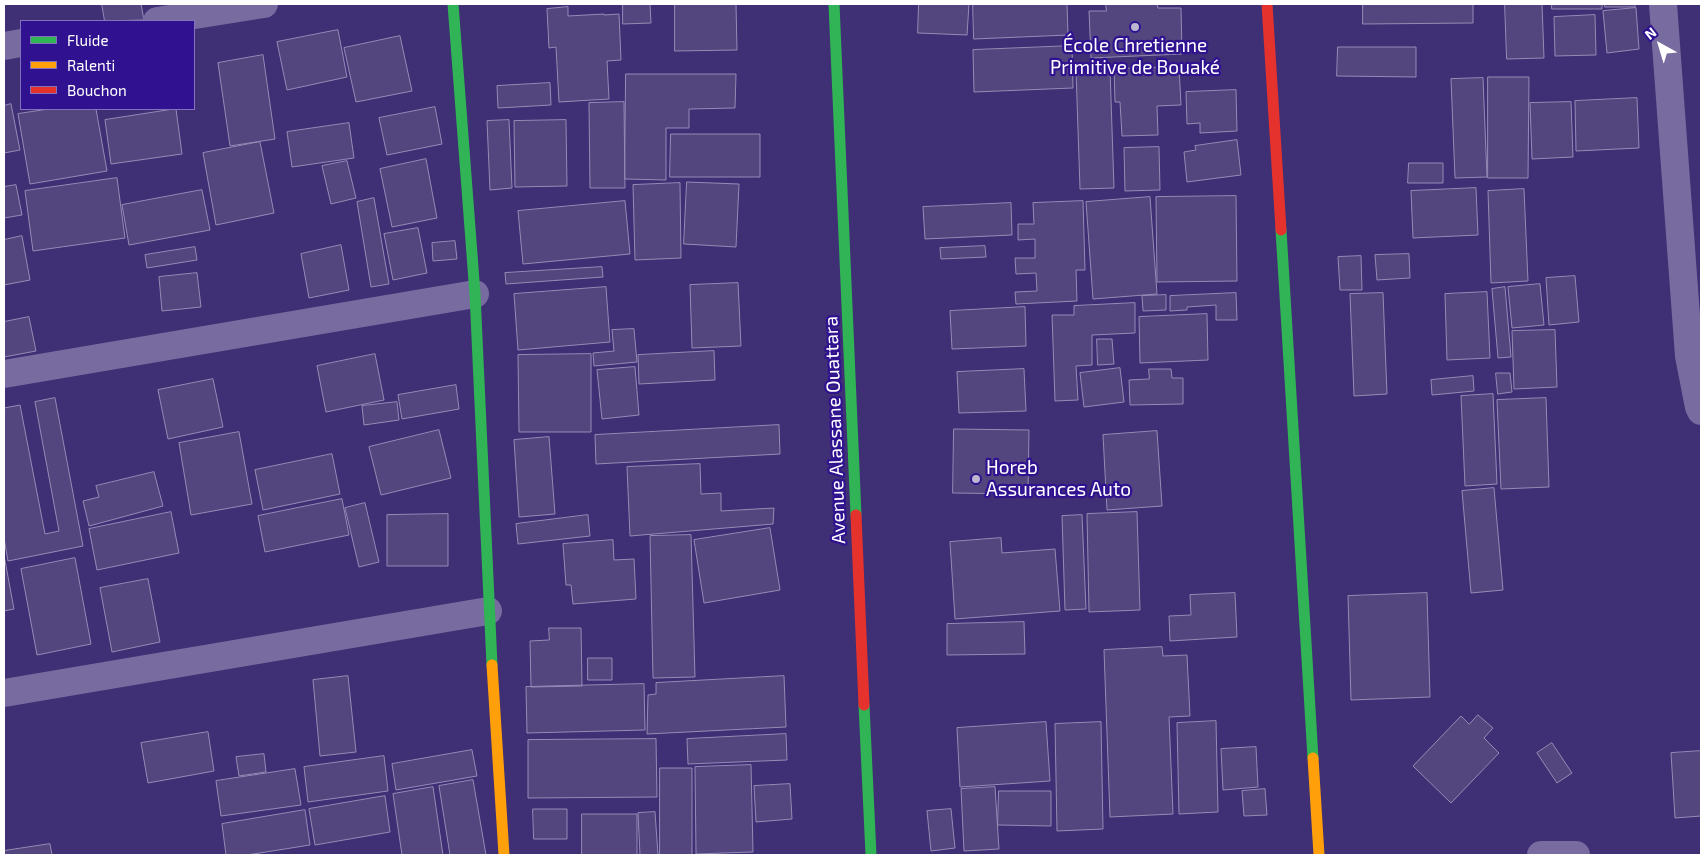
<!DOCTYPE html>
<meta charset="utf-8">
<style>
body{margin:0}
#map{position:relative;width:1705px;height:859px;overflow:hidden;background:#3f2f74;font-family:"Exo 2",sans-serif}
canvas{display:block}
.frame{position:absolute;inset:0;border:5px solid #fff;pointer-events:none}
.legend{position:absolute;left:20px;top:20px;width:175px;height:90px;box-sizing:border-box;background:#301291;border:1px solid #8371bd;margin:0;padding:6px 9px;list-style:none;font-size:15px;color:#fff}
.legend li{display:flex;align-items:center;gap:10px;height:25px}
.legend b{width:25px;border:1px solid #8371bd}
.north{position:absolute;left:1635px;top:20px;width:50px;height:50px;-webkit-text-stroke:4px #301291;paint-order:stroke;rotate:321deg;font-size:14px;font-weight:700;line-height:20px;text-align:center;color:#fff}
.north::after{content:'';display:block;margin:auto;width:18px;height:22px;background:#fff;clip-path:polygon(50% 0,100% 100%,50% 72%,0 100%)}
</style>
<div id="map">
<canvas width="1705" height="859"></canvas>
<div class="frame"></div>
<ul class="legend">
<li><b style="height:6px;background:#30b455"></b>Fluide</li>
<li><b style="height:6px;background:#ff9f0a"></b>Ralenti</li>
<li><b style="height:6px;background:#e5322d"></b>Bouchon</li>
</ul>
<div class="north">N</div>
</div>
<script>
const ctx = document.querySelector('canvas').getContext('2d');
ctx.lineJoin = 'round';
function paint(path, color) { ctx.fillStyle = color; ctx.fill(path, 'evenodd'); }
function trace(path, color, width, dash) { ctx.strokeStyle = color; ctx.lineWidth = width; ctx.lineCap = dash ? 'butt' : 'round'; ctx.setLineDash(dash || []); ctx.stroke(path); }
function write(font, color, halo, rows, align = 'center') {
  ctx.font = font + ' "Exo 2",sans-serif'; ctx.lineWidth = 4.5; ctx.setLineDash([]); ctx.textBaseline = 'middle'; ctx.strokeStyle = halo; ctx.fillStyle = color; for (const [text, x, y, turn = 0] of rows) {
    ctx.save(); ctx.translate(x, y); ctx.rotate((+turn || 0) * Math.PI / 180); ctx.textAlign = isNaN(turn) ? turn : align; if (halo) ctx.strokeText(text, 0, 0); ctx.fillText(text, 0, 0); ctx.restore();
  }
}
const building = new Path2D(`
 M102,4h39l3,16 -39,1z
 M623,4h27l1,19 -28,1z
 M675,4h61l1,46 -62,1z
 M919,4h50l-2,31 -49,-2z
 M973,4h94l1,31 -94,4z
 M1106,4h51l1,4h23l1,46 -91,4 -2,-47h17z
 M1363,4h110v19l-110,1z
 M1505,4h37l2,54 -37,1z
 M1552,4h50v5h-50z
 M1605,4h30v3h-30z
 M568,7v9l36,-2v1l15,-1 2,46 -14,1 2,38 -50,3 -3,-55 -7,1 -2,-39z
 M1636,8l3,41 -32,4 -4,-42z
 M1595,15l1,40 -41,1 -1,-39z
 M338,30l9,47 -60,13 -10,-48z
 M400,36l12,55 -56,11 -12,-54z
 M1072,46l1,42 -99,4 -1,-42z
 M1338,47h78v30l-79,-1z
 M263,55l12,84 -45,7 -12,-83z
 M1179,67l2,38 -24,1 1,29 -36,1 -2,-34h-5l-1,-33z
 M1110,69l4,119 -34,1 -4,-119z
 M626,74h110l-1,34 -46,1v19h-23v52l-41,-1z
 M1488,77h41l-1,101h-40z
 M1483,78l4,99 -32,1 -4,-99z
 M550,83l1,22 -53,3 -1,-22z
 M1236,90l1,41 -37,2v-10l-13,1 -1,-32z
 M1637,98l2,50 -63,3 -1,-50z
 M624,102l1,86h-35l-1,-85z
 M1571,102l2,55 -41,2 -2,-56z
 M11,104l9,46 -16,3v-47z
 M435,107l7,37 -55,11 -8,-37z
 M49,109h47l11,62 -77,13 -12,-70z
 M176,109l6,45 -71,10 -6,-44z
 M509,120l3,68 -22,2 -3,-69z
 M566,120l1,66 -52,1 -1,-66z
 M349,123l5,35 -62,9 -5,-35z
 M671,134h89v43h-90z
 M1237,140l4,35 -54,7 -3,-30 12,-2 -1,-4z
 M260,142l14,71 -58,12 -13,-72z
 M1159,147l1,43 -35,1 -1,-43z
 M426,159l11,59 -45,9 -12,-58z
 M347,161l9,37 -25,6 -9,-38z
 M1409,163h34v20h-35z
 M117,178l8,60 -92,13 -8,-60z
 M687,182l52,2 -3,63 -52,-3z
 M680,183l1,75 -46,2 -2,-75z
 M16,185l6,30 -18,3v-31z
 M1476,188l2,47 -65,3 -2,-47z
 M1524,189l4,92 -37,2 -3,-92z
 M202,190l8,40 -81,15 -7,-40z
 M1236,196l1,85 -80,1 -1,-85z
 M1150,197l7,97 -64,5 -7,-97z
 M374,198l15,86 -18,3 -14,-85z
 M625,201l5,53 -107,10 -5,-53z
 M1083,201l2,69h-9l1,31 -61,3 -1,-12 22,-1 -1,-18 -20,1 -1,-16h20v-19l-17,1v-16h16l-1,-21z
 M1011,203l1,32 -87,4 -2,-32z
 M418,228l9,45 -34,7 -9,-46z
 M22,236l8,44 -26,5v-45z
 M455,241l2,18 -24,2 -1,-18z
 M341,245l8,45 -40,8 -8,-44z
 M985,246l1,11 -45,2 -1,-11z
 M195,247l2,13 -50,8 -2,-13z
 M1409,254l1,24 -33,2 -2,-25z
 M1361,256l1,34h-22l-2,-33z
 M602,267l1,10 -97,7 -1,-11z
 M197,273l4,34 -39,4 -3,-34z
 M1575,276l4,46 -30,3 -3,-47z
 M738,283l3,63 -49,2 -2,-63z
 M1540,284l4,41 -32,3 -4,-41z
 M606,287l4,55 -92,8 -4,-56z
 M1505,287l6,70 -13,1 -6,-69z
 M1487,292l3,66 -43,2 -2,-66z
 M1236,293l1,27h-21v-15l-29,2v3l-17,1v-15z
 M1383,293l4,101 -33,2 -4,-102z
 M1166,295v15l-23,1 -1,-15z
 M1135,303v30l-43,2v30l-16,1 2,34 -23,1 -3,-86h22v-9z
 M1025,307l1,39 -74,3 -2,-38z
 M1207,314l1,46 -68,3 -1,-46z
 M29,317l7,34 -32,6v-35z
 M634,329l3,33 -43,4 -1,-13 21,-2 -2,-21z
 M1555,330l2,57 -43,2 -2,-58z
 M1097,339h15l2,25 -16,1z
 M714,351l1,29 -76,4 -1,-29z
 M375,354l9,46 -58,12 -9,-46z
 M591,354v78h-72l-1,-77z
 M635,367l4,48 -37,4 -5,-49z
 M1120,368l4,34 -40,5 -4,-34z
 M1024,369l2,42 -67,2 -2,-41z
 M1149,369h22l1,9h11v26l-53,1 -1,-25 20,-1z
 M1496,373h14l2,19 -14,2z
 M1473,376l1,15 -42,4 -1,-15z
 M213,379l10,48 -55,12 -10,-49z
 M456,385l3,24 -57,10 -4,-24z
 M1493,394l4,90 -32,2 -4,-90z
 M55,398l28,148 -75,15 -4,-23v-130l16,-3 25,129 14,-3 -24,-129z
 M1546,398l3,89 -48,2 -4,-89z
 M397,402l2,18 -35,5 -2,-19z
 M779,425l1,29 -184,10 -1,-29z
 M954,429l75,1 -1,64 -75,-1z
 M439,430l12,48 -70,17 -12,-48z
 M1157,431l5,75 -55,4 -4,-75z
 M239,432l13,72 -61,11 -12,-72z
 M549,437l6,77 -36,3 -5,-77z
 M332,454l8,40 -77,16 -8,-40z
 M700,464l1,30 20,-1v18l53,-3 -1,16 -143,12 -3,-69z
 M154,472l9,34 -74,20 -6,-25 16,-4 -3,-11z
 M1494,488l9,102 -32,3 -9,-102z
 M342,499l7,36 -84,17 -7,-36z
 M365,503l14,59 -20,5 -14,-59z
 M171,512l8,41 -82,17 -8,-41z
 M1137,512l3,98 -51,2 -2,-98z
 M448,514v52h-61v-51z
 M588,515l2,21 -72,8 -2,-20z
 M1082,515l4,94 -21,1 -3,-94z
 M770,528l10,62 -76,13 -10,-63z
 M691,535l4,142 -42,1 -3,-142z
 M1001,538l1,15 53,-4 5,62 -105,8 -5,-77z
 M613,540l1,20 20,-1 2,40 -63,5 -2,-19h-5l-3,-41z
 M4,555l10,54 -10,2z
 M75,558l16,86 -54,11 -16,-86z
 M148,579l12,63 -48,10 -12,-64z
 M1235,593l2,44 -67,4 -1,-25 22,-1 -1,-20z
 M1427,593l3,104 -79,3 -3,-104z
 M1024,622l1,32 -78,1v-31z
 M549,628h32l1,58 -51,1 -1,-46 19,-1z
 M1162,647l1,9 24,-1 3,61 -21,1 4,97 -63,3 -6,-167z
 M588,658h24v22h-24z
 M348,676l8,76 -36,4 -7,-76z
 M784,676l2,51 -139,7 1,-39 8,-1v-11z
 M644,684l1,46 -118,3 -1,-46z
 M1478,715l15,13 -9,10 15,15 -48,50 -38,-37 48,-50 8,8z
 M1216,721l2,91 -39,2 -2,-91z
 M1046,722l4,59 -90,6 -3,-59z
 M1101,722l2,107 -46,2 -2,-107z
 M208,732l6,39 -66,12 -7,-40z
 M786,734l1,26 -99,4 -1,-25z
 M656,739l1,58 -129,1v-58z
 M1552,743l20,30 -15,10 -20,-30z
 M1256,747l2,40 -35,3 -2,-41z
 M472,750l5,26 -81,14 -4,-26z
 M1701,751v65l-26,2 -4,-65z
 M264,754l2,18 -27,4 -3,-19z
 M384,756l4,35 -80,11 -4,-35z
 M751,765l2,87 -57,2 -1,-87z
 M660,768h32v87h-32z
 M295,769l6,36 -80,11 -5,-35z
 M473,780l13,75h-36l-11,-69z
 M790,784l2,35 -36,3 -2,-36z
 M433,787l10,68h-41l-9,-61z
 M995,787l4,62 -35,2 -3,-62z
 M1265,789l2,26 -23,1 -2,-25z
 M999,791h52v35l-53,-1z
 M385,796l5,36 -75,13 -6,-36z
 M533,809h34v30h-33z
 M951,809l4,39 -24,3 -4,-40z
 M305,810l5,35 -63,10h-21l-4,-31z
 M655,812l3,43h-18l-2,-42z
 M582,814h55v41h-55z
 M50,844l2,11h-48v-4z`);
paint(building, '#53467f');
trace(building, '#958bb5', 1);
trace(new Path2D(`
 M1663,4l26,352 10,51 2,4
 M157,21l107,-17
 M4,46l17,-3
 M4,374l471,-80
 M4,693l484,-82
 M1541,855h35`), '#786b9f', 28);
trace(new Path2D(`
 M453,4l22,290 17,371
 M834,4l22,511
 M1281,230l32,528
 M864,705l7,150`), '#30b455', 11);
trace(new Path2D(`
 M492,665l12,190
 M1313,758l6,97`), '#ff9f0a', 11);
trace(new Path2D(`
 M1267,4l14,226
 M856,515l8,190`), '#e5322d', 11);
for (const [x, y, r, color] of [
 [1135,27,5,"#bcb6ce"],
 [976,479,5,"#bcb6ce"]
]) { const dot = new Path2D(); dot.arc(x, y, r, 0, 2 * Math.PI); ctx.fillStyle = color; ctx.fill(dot); trace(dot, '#301291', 2); }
write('19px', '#fff', '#301291', [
 ["École Chretienne",1135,46],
 ["Primitive de Bouaké",1135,68],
 ["Horeb",986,468,"left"],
 ["Assurances Auto",986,490,"left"]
]);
write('19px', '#fff', '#301291', [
 ["Avenue Alassane Ouattara",835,430,-92]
]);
</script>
